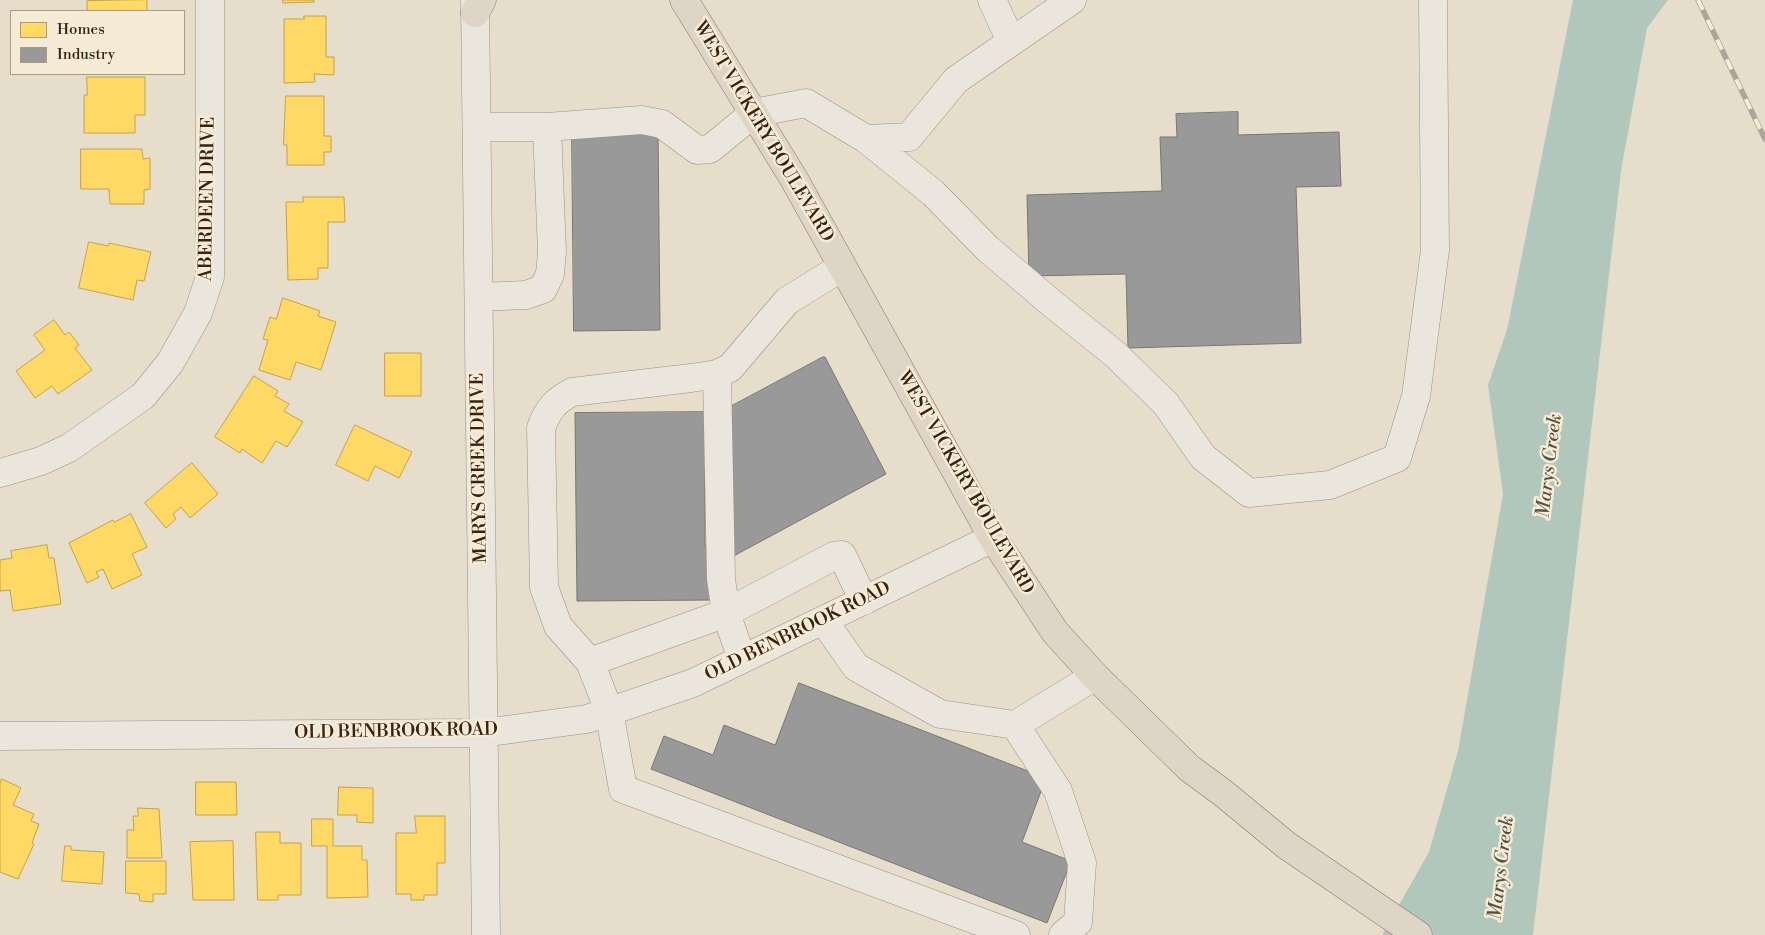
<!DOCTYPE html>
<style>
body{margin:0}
#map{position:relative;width:1765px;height:935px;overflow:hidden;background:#e6ddca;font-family:"Libre Bodoni",serif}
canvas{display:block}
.legend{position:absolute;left:10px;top:10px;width:175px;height:65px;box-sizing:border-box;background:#f6ecd5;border:1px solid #aa9b88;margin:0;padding:6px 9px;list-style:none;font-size:15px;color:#382214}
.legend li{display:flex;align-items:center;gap:10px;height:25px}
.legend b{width:25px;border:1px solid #aa9b88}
</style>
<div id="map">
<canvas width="1765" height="935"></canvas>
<ul class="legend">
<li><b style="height:14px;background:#ffd966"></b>Homes</li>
<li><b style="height:14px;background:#999"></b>Industry</li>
</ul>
</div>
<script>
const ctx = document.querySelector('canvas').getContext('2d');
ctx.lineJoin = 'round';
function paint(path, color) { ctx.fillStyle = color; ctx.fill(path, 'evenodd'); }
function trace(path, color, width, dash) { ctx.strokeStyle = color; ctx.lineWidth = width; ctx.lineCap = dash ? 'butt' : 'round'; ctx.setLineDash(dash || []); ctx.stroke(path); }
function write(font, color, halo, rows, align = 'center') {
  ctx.font = font + ' "Libre Bodoni",serif'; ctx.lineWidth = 5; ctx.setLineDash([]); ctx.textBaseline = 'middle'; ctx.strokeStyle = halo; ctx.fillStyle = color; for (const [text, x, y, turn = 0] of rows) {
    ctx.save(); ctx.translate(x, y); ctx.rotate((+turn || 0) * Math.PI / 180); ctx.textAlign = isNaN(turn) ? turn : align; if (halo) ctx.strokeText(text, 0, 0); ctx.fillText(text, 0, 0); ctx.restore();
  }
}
paint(new Path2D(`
 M1573,0h95l-21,28 -26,143 -88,764h-151l47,-83 29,-101 45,-257 -15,-109 19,-55z`), '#b2c7bb');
const homes = new Path2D(`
 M147,0v11h-60v-10z
 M283,0h31v2l-31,1z
 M304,16h22v41h8v18l-20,-1 1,8 -31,1v-64h20z
 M87,77h58v38h-10v18h-51v-38h3z
 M286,96h38v40h7v16h-7v13h-37v-20h-3z
 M81,149h61l1,10 7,-1v31l-6,1v14h-34l-1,-15h-28z
 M303,197h41l1,25h-17v46h-10v11l-30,1 -2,-78h17z
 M89,242l19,4 1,-3 42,9 -7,29 -7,-1 -4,20 -54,-12z
 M283,298l37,13 -2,5 18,6 -15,48 -25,-8 -6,18 -31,-10 9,-30 -5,-1 7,-22 6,2z
 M54,320l11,15 4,-3 10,13 -4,3 17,22 -34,24 -6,-8 -17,12 -19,-27 29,-21 -11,-15z
 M385,353h36v43h-36z
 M254,376l24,15 -3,5 14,8 -5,7 19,11 -16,25 -11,-6 -14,22 -20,-14 -2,4 -25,-16z
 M355,425l57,27 -13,26 -24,-12 -7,15 -32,-16z
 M192,463l26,31 -28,24 -9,-11 -8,7 3,5 -10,9 -21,-25z
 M131,514l16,33 -15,7 10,21 -30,14 -9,-20 -7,3 3,5 -12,6 -18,-40 44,-23 1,2z
 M47,545l2,13h5l7,46 -48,7 -3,-21 -10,1v-31l12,-2 -1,-7z
 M2,779l19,9 -8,17 21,9 -3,7 8,3 -7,19 2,1 -16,35 -18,-7v-88z
 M196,782h40l1,33h-41z
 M339,787l34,1v35l-16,-1v-7h-19z
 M138,808l21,1 3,49h-35v-28h7l-1,-14h5z
 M415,816h30v47h-8v32h-13v5h-13v-6h-15v-61h20z
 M312,819h21v27h29v14h5l1,37 -41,1v-52h-15z
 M256,832h24v11h21v52h-23v5h-20z
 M233,841l1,59h-41l-3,-58z
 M65,846h6v4l33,2 -2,32 -40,-3z
 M126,861h40v33h-13v8l-13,-1 -1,-7 -13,-1z`);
paint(homes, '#ffd966');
trace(homes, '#c3a24d', 1);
const industry = new Path2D(`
 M1238,112v23l101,-3 2,54 -45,1 5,156 -173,5 -2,-74 -97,2 -2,-81 135,-4 -2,-54h17l-1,-23z
 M572,132h86l2,198 -86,1z
 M823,357h2l61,117 -158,85 2,-152z
 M711,412l-6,60v74h7l1,54 -136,1 -2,-188z
 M799,683l247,95 -24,64 49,19 -24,62 -396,-154 13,-33 49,19 11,-30 51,20z`);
paint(industry, '#999');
trace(industry, '#7c7571', 1);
const minor = new Path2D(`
 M475,0l11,935
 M992,0l19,41
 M477,127h70l5,125 -2,22 -7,15 -17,6 -47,2
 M547,127l95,-7 20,4 35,26 13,-1 44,-36 52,-10 60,36 67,54 55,56 67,57 61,49 50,49 37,53 46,36 81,-8 67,-27 19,-62 19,-146 -2,-250
 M866,139l43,-2 47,-57 116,-80
 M842,267l-55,34 -57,67 -13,6 -26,4 -119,14c-17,9 -24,17 -31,36l3,159 14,39 32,36 19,49 14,78 393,146
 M717,374l4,205 5,34 16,46
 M0,473l41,-12 28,-13 74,-52 27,-33 28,-50 12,-36v-277
 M823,620l33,47 84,47 75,11 80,-49
 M590,662l136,-49 108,-57 8,-1 22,46
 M1015,725l43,66 24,72 -4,59 -15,13
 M0,736l483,-3 104,-14 106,-36 300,-145`);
const major = new Path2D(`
 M684,0l110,179 199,359 62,94 40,44 94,92 34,25 63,52 132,90
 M475,13l7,-13`);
trace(minor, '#989185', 29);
trace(major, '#80786c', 29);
trace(minor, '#eae6dd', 28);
trace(major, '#ded5c7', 28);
const rail = new Path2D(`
 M1698,0l67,139`);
trace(rail, '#aaa49b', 5.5);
trace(rail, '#f6ecd5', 4, [11]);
write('18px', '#382214', '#f6ecd5', [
 ["WEST VICKERY BOULEVARD",763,132,59],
 ["ABERDEEN DRIVE",208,199,-89],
 ["MARYS CREEK DRIVE",480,468,-91],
 ["WEST VICKERY BOULEVARD",965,483,60],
 ["OLD BENBROOK ROAD",798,632,-26],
 ["OLD BENBROOK ROAD",396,732,-1]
]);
write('italic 19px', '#565044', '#f6ecd5', [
 ["Marys Creek",1550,466,-83],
 ["Marys Creek",1502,868,-83]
]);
</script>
